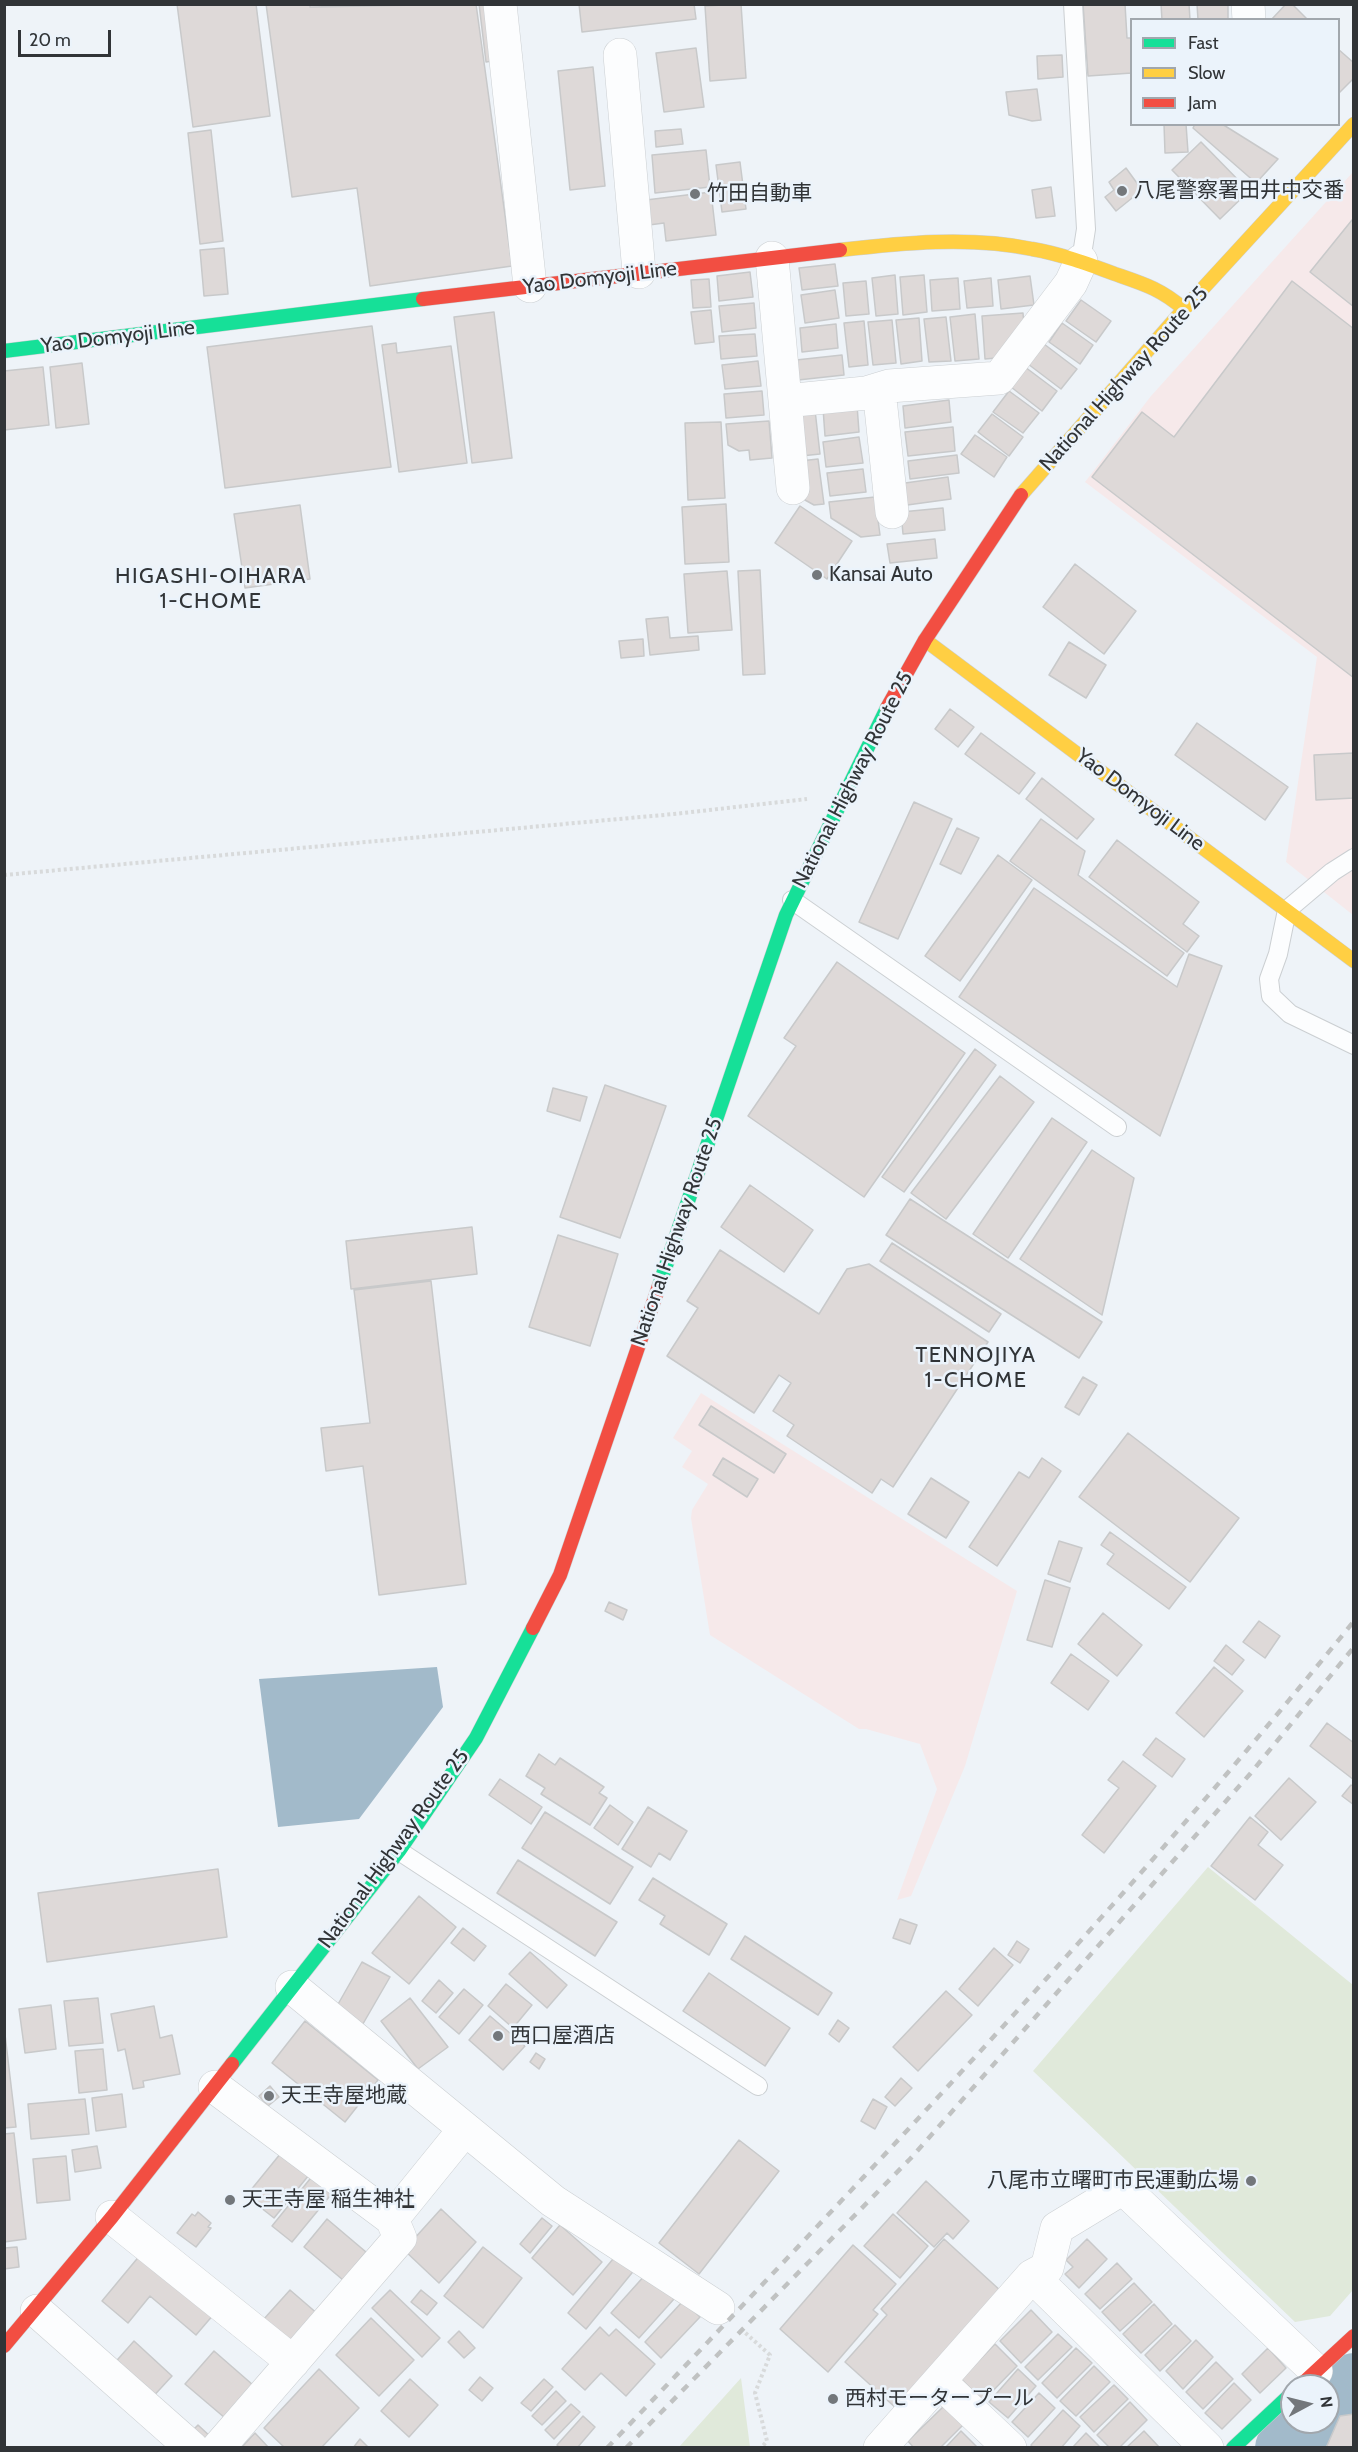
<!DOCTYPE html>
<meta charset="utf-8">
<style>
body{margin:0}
#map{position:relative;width:1358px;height:2452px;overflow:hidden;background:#eef3f8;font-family:Cabin,sans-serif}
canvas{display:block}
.frame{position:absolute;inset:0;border:6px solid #313437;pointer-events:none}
.legend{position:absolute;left:1130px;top:18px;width:210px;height:108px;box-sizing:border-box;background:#ebf3fb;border:2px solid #a1a7ad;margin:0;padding:8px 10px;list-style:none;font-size:18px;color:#313437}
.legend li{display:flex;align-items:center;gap:12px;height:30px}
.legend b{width:30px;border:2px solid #a1a7ad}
.north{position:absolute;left:1280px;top:2374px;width:60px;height:60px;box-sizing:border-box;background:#ebf3fb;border:2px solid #a1a7ad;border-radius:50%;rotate:83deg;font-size:16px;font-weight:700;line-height:24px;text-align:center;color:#313437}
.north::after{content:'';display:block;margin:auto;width:21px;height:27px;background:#73777b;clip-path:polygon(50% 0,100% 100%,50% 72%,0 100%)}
.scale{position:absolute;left:18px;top:30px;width:93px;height:27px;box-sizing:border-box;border:3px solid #313437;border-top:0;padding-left:8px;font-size:18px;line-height:21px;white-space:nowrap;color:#313437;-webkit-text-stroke:4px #ebf3fb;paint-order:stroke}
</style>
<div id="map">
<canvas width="1358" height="2452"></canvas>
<div class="frame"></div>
<ul class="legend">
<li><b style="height:8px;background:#16e098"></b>Fast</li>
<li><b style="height:8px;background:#ffcf43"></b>Slow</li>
<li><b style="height:8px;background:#f24e42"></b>Jam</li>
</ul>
<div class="north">N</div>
<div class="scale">20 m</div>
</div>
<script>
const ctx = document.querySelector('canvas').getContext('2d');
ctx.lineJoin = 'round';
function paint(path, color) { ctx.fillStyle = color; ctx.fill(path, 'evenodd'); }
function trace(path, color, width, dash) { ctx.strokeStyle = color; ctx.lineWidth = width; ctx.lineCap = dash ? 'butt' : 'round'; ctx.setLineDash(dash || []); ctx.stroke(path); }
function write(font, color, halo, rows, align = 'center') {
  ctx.font = font + ' Cabin,"Noto Sans JP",sans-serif'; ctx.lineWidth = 5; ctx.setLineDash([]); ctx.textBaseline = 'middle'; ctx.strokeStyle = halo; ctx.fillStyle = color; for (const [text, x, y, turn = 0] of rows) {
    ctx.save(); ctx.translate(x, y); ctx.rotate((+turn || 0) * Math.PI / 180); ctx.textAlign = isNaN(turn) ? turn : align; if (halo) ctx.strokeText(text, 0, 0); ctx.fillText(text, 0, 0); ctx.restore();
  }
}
paint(new Path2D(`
 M1353,172v743l-67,-53 31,-205 -232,-175 66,-86z
 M701,1393l316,198 -52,175 -54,130 -14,4 40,-111 -17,-45 -54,-15h-7l-149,-94 -19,-117 1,-8 16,-26 -26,-17 10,-16 -19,-13z`), '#f6e9ea');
paint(new Path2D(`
 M1208,1867l145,118v305l-23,26 -35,6 -262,-251z
 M741,2378l9,69h-71z`), '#e0e9da');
paint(new Path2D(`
 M437,1667l6,40 -84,112 -81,8 -19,-148z`), '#a2baca');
trace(new Path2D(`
 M1328,2405l26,-24
 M1283,2448l28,-26`), '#a2baca', 56);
const building = new Path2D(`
 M177,4h79l14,112 -77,11z
 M266,4h44v3l166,-3 36,262 -142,20 -13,-98 -65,9z
 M479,4h14l6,56 -13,2z
 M579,4h115l2,15 -114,13z
 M741,4l5,74 -36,3 -5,-75z
 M1083,4h42l2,34h5v35l-44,3z
 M1161,4h28l1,16h-28z
 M1197,4h31v16h-30z
 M1286,4h6l16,16h-37z
 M696,48l8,59 -40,5 -8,-59z
 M1338,49l16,14v15l-16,16z
 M1062,55l1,22 -25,2 -1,-23z
 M593,67l12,119 -35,4 -12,-119z
 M1037,89l4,31 -9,1 -23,-6 -3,-23z
 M1164,124h22l2,28 -23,1z
 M1195,124h27l56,35 -22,24 -63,-55z
 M681,129l2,15 -27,3 -1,-16z
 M211,130l12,111 -23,3 -12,-111z
 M1201,142l48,49 -29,28 -48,-49z
 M706,150l4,37 -55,6 -3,-38z
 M740,162l6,47 -24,3 -6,-47z
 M1126,168l16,22 -26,21 -11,-14 9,-7 -5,-8z
 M1051,187l4,29 -19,2 -4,-28z
 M711,192l5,43 -50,6 -2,-18 -15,2 -3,-25z
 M1352,220l2,1v86l-44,-35z
 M224,248l4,46 -24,2 -4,-46z
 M835,264l3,22 -36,4 -3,-22z
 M750,272l3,25 -34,4 -2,-25z
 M895,275l3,39 -22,2 -4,-38z
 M924,275l3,37 -24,3 -3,-38z
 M1030,276l4,29 -33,4 -3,-29z
 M958,278l2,31 -28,2 -2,-31z
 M991,278l2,28 -26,2 -3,-27z
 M709,279l2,28 -18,1 -2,-28z
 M866,281l3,33 -23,2 -3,-33z
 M1292,281l62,48v349l-262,-201 50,-65 32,25z
 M835,290l4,28 -34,5 -4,-28z
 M1081,300l30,21 -15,21 -30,-21z
 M754,303l2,25 -34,4 -3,-26z
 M711,310l3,32 -19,2 -4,-32z
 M494,312l18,146 -40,5 -18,-146z
 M1023,313l1,12 -28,33 -11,1 -3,-43z
 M975,314l4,45 -24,2 -5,-44z
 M946,317l5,44 -22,1 -5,-43z
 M919,318l3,43 -21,3 -5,-44z
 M892,320l4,43 -23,2 -5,-43z
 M864,321l4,44 -19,2 -5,-44z
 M1062,323l31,22 -13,19 -31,-22z
 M836,324l2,24 -36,4 -2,-24z
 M372,326l19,141 -166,21 -18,-141z
 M755,334l2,22 -36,3 -2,-23z
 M396,343l1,10 54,-7 16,117 -68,9 -17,-127z
 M1044,344l33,25 -16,20 -33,-25z
 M842,355l2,20 -46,5 -2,-20z
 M758,361l3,25 -36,3 -3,-24z
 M82,363l7,61 -33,4 -6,-61z
 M43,367l6,58 -45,5v-59z
 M1025,367l32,24 -15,20 -31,-24z
 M762,391l2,24 -38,3 -2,-24z
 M1009,391l30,22 -16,20 -30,-21z
 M949,400l2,22 -46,6 -2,-22z
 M857,405l2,27 -34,4 -2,-28z
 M815,410l5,44 -19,2 -5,-44z
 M992,414l31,23 -14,19 -31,-24z
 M769,421l3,37 -22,2 -1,-10 -10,1 -11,-6 -2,-21z
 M721,422l4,76 -37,2 -3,-77z
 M953,427l2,24 -47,5 -3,-24z
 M975,435l32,22 -13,20 -33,-23z
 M859,437l4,26 -37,4 -3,-25z
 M957,455l2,18 -49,6 -2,-18z
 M818,459l6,45 -10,1 -9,-5 -5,-39z
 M863,469l3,23 -36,4 -3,-23z
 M948,477l3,22 -51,7 -2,-22z
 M875,497l5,38 -19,2 -30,-19 -2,-16z
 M726,504l3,58 -44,2 -3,-57z
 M300,505l10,74 -65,9 -11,-74z
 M800,506l52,35 -25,38 -52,-36z
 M943,508l2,22 -42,4 -2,-22z
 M935,539l2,19 -47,5 -3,-19z
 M1075,564l61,47 -32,43 -61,-47z
 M760,570l5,104 -22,1 -5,-104z
 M727,571l5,59 -44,3 -4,-59z
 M668,617l2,21 28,-2 1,14 -49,5 -4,-36z
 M643,639l1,17 -23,2 -2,-17z
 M1069,642l37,23 -20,33 -37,-23z
 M950,709l24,18 -16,20 -23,-18z
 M1197,723l91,64 -23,33 -90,-65z
 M981,733l54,40 -16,21 -54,-40z
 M1354,753v45l-38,2 -2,-45z
 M1042,778l52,41 -17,20 -51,-40z
 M914,802l38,17 -54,120 -39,-17z
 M1041,819l44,32 -7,24 106,78 -17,23 -157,-115z
 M957,828l22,10 -18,36 -21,-10z
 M1117,840l82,62 -16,22 16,12 -12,16 -98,-75z
 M998,855l34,25 -72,101 -35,-25z
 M1034,888l143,99 12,-33 33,12 -62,170 -201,-139z
 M837,962l128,91 -101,144 -116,-81 48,-70 -12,-8z
 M975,1049l21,16 -92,127 -22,-15z
 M1000,1076l34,26 -88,117 -35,-26z
 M605,1085l61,21 -46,132 -60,-21z
 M553,1088l34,9 -7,24 -33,-10z
 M1052,1118l35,24 -79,116 -35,-24z
 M1092,1150l42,28 -32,137 -82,-56z
 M750,1185l63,45 -29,42 -63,-45z
 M910,1199l192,123 -23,36 -193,-123z
 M472,1227l5,47 -126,15 -5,-48z
 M558,1235l60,19 -28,92 -61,-19z
 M892,1243l109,71 -12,18 -109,-71z
 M720,1250l99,64 28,-45 22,-5 119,78 -95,145 -12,-8 -9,14 -85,-57 7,-11 -21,-14 18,-28 -12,-8 -25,38 -87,-57 31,-48 -11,-7z
 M431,1281l35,303 -87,11 -16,-129 -37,5 -5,-43 49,-5 -16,-133z
 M1083,1377l14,8 -18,30 -14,-8z
 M711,1406l75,48 -12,19 -75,-48z
 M1128,1433l111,85 -49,64 -111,-85z
 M723,1458l35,21 -11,18 -34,-22z
 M1042,1458l19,13 -64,95 -28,-19 50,-75 10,6z
 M931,1478l38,24 -23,36 -38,-24z
 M1110,1532l76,55 -17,22 -62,-45 7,-10 -13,-9z
 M1059,1541l23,7 -12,34 -22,-8z
 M1045,1580l25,8 -18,59 -25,-7z
 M609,1602l18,8 -4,10 -18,-9z
 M1103,1613l39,32 -25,31 -39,-32z
 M1259,1621l21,15 -15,22 -22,-16z
 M1226,1645l18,15 -12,15 -18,-14z
 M1071,1654l38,27 -21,29 -37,-27z
 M1214,1667l29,24 -39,46 -28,-24z
 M1327,1723l27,20v37l-44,-34z
 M1156,1738l29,21 -13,18 -29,-22z
 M539,1754l16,11 5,-7 44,29 -5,6 8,5 -17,27 -49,-31 4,-6 -19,-12z
 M1123,1761l33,25 -52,67 -22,-18 37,-47 -11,-8z
 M1289,1778l27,24 -35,38 -26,-24z
 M500,1779l42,28 -11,17 -42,-29z
 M1351,1785l3,2v18l-12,-9z
 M610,1805l23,17 -15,23 -24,-17z
 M648,1807l39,24 -17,29 -11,-7 -8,14 -29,-18z
 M545,1812l88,55 -23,37 -88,-56z
 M1250,1817l18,15 -10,13 25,20 -28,35 -44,-34z
 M518,1860l99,62 -22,34 -98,-63z
 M218,1869l9,68 -180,25 -9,-69z
 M653,1878l74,46 -18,31 -49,-31 5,-8 -26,-16z
 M419,1896l37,31 -47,57 -37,-31z
 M900,1919l17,6 -7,19 -17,-6z
 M463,1928l23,18 -12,15 -23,-18z
 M745,1936l87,57 -14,22 -87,-56z
 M1017,1941l12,8 -9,14 -12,-8z
 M994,1948l19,17 -35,41 -19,-17z
 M530,1952l37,33 -20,23 -38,-34z
 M362,1962l28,15 -30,52 -27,-16z
 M709,1973l81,55 -25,38 -82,-55z
 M439,1980l14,13 -17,20 -14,-12z
 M506,1984l26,21 -19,23 -25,-22z
 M464,1989l19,16 -24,29 -20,-17z
 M946,1991l26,24 -54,56 -25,-24z
 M98,1998l5,45 -34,3 -5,-45z
 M410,1998l38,49 -30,22 -37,-48z
 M51,2005l5,44 -31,4 -6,-44z
 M154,2006l6,32 12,-3 8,39 -37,7 1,6 -11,2 -8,-40 -7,2 -7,-37z
 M490,2016l35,30 -22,24 -34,-30z
 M838,2020l11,8 -10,14 -10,-8z
 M305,2021l73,59 -33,42 -73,-59z
 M4,2026l12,101 -12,1z
 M103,2049l4,41 -28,3 -4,-42z
 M536,2053l9,6 -6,10 -9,-7z
 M901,2078l11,10 -17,18 -10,-9z
 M270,2086l9,11 -11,9 -9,-10z
 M122,2094l4,33 -30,4 -4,-33z
 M85,2099l4,35 -58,5 -3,-35z
 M873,2099l14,8 -12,22 -14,-8z
 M14,2133l12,106 -22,3v-108z
 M739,2140l40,31 -80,103 -40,-31z
 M97,2146l4,22 -26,4 -3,-22z
 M281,2153l28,22 -35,43 -28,-22z
 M66,2156l4,44 -33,3 -4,-44z
 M314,2174l20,17 -42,51 -20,-16z
 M926,2181l43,40 -16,18 -6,-6 -13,14 -37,-34z
 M441,2209l35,33 -37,41 -35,-33z
 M198,2212l13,11 -3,4 3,1 -15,19 -19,-14 15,-19 3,2z
 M893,2214l35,32 -28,32 -36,-32z
 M542,2218l10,8 -22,27 -10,-9z
 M327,2219l39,33 -23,28 -39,-33z
 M560,2225l42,37 -29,33 -41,-37z
 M944,2239l58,53 -105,117 -52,-47 42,-47 -6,-6z
 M1087,2239l20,20 -28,29 -14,-14 8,-7 -7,-7z
 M853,2245l43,39 -23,26 5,4 -50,58 -48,-43z
 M17,2247l2,20 -15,2v-21z
 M483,2247l39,31 -39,50 -39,-32z
 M618,2253l18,15 -50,61 -18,-16z
 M141,2254l73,60 -18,21 -46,-39 -22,27 -26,-22z
 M1117,2263l15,16 -32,30 -15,-15z
 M646,2274l28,25 -35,39 -28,-25z
 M1134,2283l18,19 -32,29 -18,-19z
 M290,2290l29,25 -28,30 -28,-25z
 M390,2290l50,48 -18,19 -50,-49z
 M421,2290l16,13 -10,12 -16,-13z
 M683,2301l17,16 -39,41 -16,-16z
 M1154,2304l18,20 -31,29 -18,-19z
 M1031,2310l21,22 -31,31 -21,-22z
 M371,2318l43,42 -35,36 -43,-41z
 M1175,2325l16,16 -31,30 -15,-16z
 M600,2327l9,9 7,-7 39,35 -29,32 -25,-23 -16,17 -23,-21z
 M459,2331l16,17 -11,10 -16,-16z
 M1058,2334l14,13 -34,33 -13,-13z
 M1196,2340l17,17 -30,32 -17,-18z
 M134,2341l38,35 -23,25 -38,-34z
 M995,2344l22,22 -34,35 -22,-22z
 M1076,2348l16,15 -35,35 -15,-15z
 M1268,2348l18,20 -26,25 -18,-19z
 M214,2351l39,34 -28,33 -40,-34z
 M1216,2362l17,17 -30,30 -17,-17z
 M1094,2366l16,16 -34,34 -16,-15z
 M319,2369l40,39 -38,40h-36l-21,-20z
 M1018,2369l18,17 -28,32 -19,-16z
 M480,2377l13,11 -11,13 -13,-11z
 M410,2379l28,26 -29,32 -28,-26z
 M544,2379l9,8 -22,24 -10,-8z
 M1234,2383l17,17 -29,29 -17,-16z
 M1114,2385l14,14 -34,33 -14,-15z
 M556,2391l10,10 -24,24 -10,-9z
 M1039,2393l16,15 -27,29 -16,-15z
 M1130,2402l17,18 -28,28h-9l-13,-13z
 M571,2404l9,8 -26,27 -9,-9z
 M944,2406l19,19 -23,23h-26l-6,-7z
 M1063,2410l17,16 -19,22h-28l-2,-3z
 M1354,2414v34h-28l14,-32z
 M583,2416l12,11 -18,21h-17l-3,-3z
 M198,2425l15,14 -8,9 -18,-12z
 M961,2431l17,17h-33z
 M1144,2431l16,17h-34z
 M255,2433l14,15h-28z
 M1086,2433l15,15h-29z
 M360,2439l9,9h-16z`);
paint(building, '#ded9d8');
trace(building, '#c8c9ca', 1.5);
const lane = new Path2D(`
 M1073,4l13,225 -5,32
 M1354,858l-22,14 -45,38 -9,44 -9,25 2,17 19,18 64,31
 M792,900l325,227
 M399,1851l359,235`);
const street = new Path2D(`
 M500,4l30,282
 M1248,4l1,16
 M620,55l19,217
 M772,258l21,230
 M879,389l13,123
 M785,401l81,-8 23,-7 110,-8 72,-95 10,-22
 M292,1987l261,214 165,107
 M215,2087l177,132 8,19 -182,210
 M112,2217l181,145
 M392,2219l73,-90
 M37,2311l155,137
 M939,2381l71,67
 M880,2448l152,-172
 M1207,2448l-175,-172 15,-8 10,-40 66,-40 193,183`);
const fast = new Path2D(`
 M4,351l419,-52
 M659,1286l127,-371 101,-207
 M232,2064l167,-213 77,-113 57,-110
 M1233,2448l59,-55`);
const slow = new Path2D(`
 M840,250c61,-7 130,-14 192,-1 29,5 56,15 83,25 29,10 46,15 69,35
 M1021,495l163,-186 170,-185
 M925,640l429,321`);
const jam = new Path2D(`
 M423,299l417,-49
 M887,708l38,-68 96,-145
 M533,1628l27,-53 99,-289
 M4,2346l108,-129 120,-153
 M1300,2386l54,-50`);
trace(lane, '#cbcfd2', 20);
trace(street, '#cbcfd2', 34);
trace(fast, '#cbcfd2', 15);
trace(slow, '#cbcfd2', 15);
trace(jam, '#cbcfd2', 15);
trace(new Path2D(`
 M4,875l670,-61 133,-15
 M741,2329l29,26 -15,38 12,48 -6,7`), '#d8dadb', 4, [3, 3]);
trace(lane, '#fcfdfe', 18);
trace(street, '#fcfdfe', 33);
trace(fast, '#16e098', 14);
trace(slow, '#ffcf43', 14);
trace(jam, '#f24e42', 14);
trace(new Path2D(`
 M607,2448c256,-269 513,-538 747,-827
 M626,2448l284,-289 340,-385 104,-127`), '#c0c2c2', 4.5, [8, 8]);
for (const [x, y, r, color] of [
 [1122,191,6,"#73777b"],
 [695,194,6,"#73777b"],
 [817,575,6,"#73777b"],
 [498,2036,6,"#73777b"],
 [269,2096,6,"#73777b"],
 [1251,2181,6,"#73777b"],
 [230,2200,6,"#73777b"],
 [833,2399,6,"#73777b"]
]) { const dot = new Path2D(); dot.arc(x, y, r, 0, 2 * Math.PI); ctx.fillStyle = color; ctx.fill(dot); trace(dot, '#ebf3fb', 2); }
write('21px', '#313437', '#ebf3fb', [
 ["八尾警察署田井中交番",1134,191],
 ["竹田自動車",707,194],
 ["Kansai Auto",829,575],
 ["西口屋酒店",510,2036],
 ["天王寺屋地蔵",281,2096],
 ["八尾市立曙町市民運動広場",1239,2181,"right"],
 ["天王寺屋 稲生神社",242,2200],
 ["西村モータープール",845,2399]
], 'left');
write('21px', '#313437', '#ebf3fb', [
 ["Yao Domyoji Line",600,278,-7],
 ["Yao Domyoji Line",118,337,-7],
 ["National Highway Route 25",1124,379,-48],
 ["National Highway Route 25",853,780,-63],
 ["Yao Domyoji Line",1140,800,37],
 ["National Highway Route 25",677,1232,-71],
 ["National Highway Route 25",394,1849,-54]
]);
ctx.letterSpacing = '1.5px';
write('22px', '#313437', '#ebf3fb', [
 ["HIGASHI-OIHARA",211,577],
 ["1-CHOME",211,602],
 ["TENNOJIYA",976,1356],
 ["1-CHOME",976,1381]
]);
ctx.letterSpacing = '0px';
</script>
